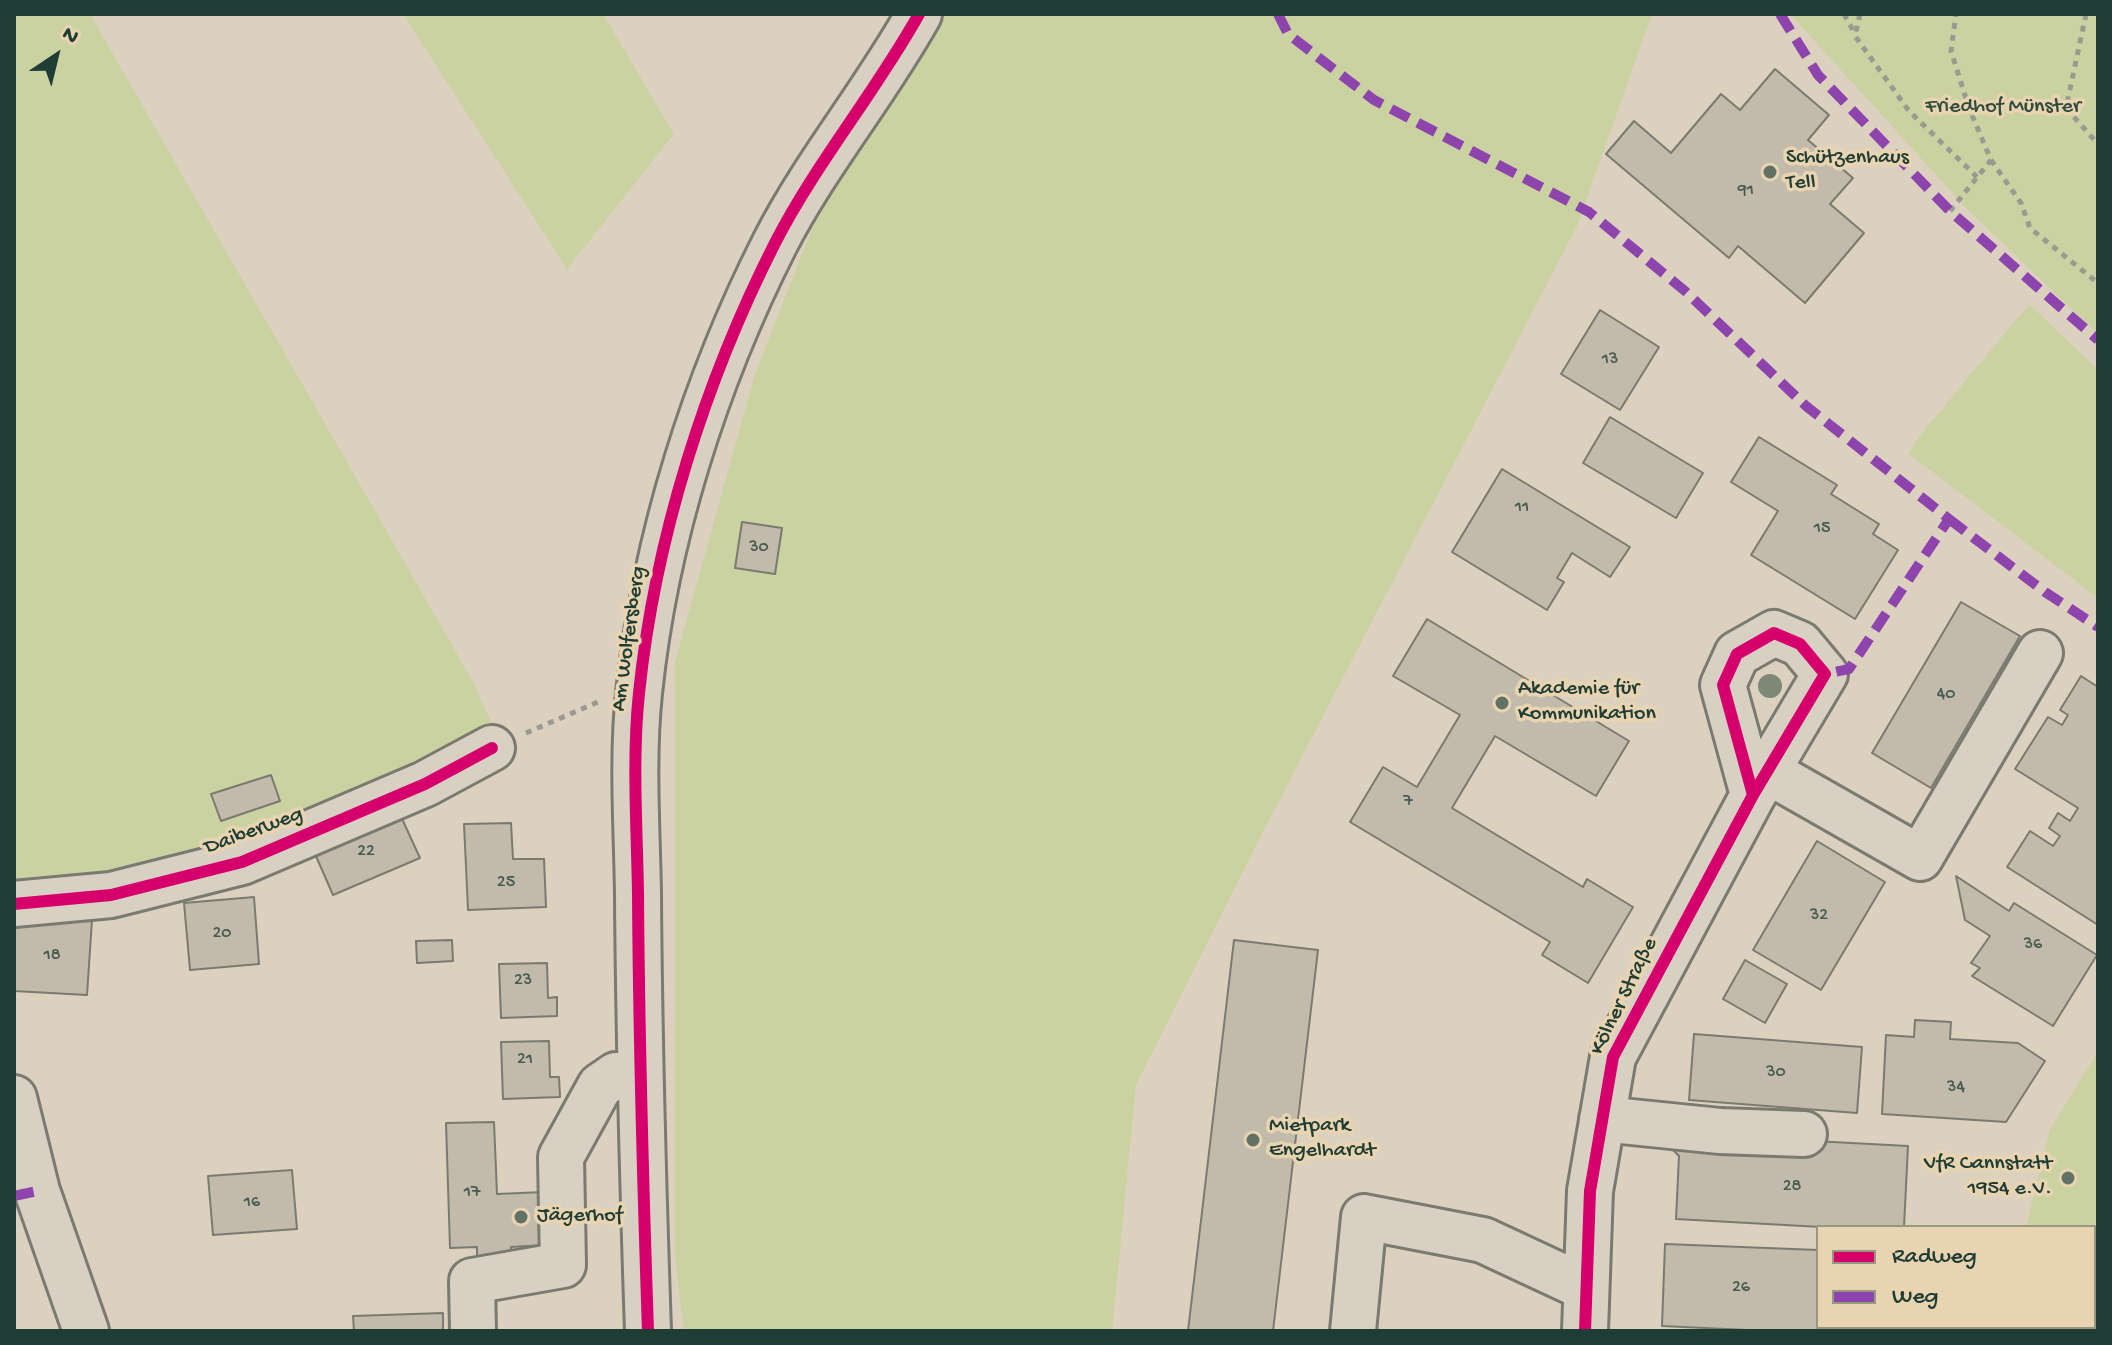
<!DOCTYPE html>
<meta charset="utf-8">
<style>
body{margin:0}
#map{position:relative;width:2112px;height:1345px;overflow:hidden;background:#dcd1bf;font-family:"Gochi Hand",sans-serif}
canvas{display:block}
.frame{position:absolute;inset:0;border:16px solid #1f3d34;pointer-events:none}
.legend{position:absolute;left:1816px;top:1225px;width:280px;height:104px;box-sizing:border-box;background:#e9d4b2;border:2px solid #989880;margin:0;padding:10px 14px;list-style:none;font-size:24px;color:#1f3d34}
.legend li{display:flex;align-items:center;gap:16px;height:40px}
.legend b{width:40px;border:2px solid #989880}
.north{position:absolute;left:16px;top:16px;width:80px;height:80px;-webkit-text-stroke:6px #e9d4b2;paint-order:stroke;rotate:35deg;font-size:22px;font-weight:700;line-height:32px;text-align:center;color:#1f3d34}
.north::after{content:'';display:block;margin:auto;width:28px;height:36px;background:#1f3d34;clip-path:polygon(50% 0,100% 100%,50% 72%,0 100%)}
</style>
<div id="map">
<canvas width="2112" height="1345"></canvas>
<div class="frame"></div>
<ul class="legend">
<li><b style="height:10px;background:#d6006c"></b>Radweg</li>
<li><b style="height:10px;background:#8e44ad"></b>Weg</li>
</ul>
<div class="north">N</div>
</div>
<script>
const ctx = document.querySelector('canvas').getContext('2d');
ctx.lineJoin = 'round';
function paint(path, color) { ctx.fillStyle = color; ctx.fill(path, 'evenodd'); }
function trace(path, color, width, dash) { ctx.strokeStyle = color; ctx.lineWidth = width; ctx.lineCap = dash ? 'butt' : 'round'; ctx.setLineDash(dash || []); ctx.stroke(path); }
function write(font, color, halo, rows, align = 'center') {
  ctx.font = font + ' "Gochi Hand",sans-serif'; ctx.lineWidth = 7; ctx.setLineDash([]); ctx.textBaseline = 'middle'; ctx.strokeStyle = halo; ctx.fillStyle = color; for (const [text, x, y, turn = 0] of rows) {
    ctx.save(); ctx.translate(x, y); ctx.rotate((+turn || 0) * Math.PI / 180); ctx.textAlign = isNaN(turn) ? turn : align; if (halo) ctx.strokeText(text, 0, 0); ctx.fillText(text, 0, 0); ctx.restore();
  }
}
paint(new Path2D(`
 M14,14h76l382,666 31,68 -75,39 -414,121z
 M403,14h200l71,120 -107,135z
 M923,14h729l-75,212 -313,604 -128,255 -24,246h-428l-9,-75v-594l80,-288 58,-148z
 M1790,14h308v320l-130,-124z
 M2029,304l69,66v228l-189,-144 9,-16z
 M2098,1052v279h-97l1,-4h92v-100h-68l24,-98z`), '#cad2a1');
const building = new Path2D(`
 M1775,69l54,46 -21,25 45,38 -23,26 34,29 -59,70 -67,-57 -9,12 -123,-104 28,-33 37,32 50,-59 19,16z
 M1600,310l59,37 -39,63 -59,-36z
 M1610,417l93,56 -27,45 -93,-55z
 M1759,437l78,48 -6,9 48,30 -6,10 25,16 -43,69 -104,-64 27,-44 -47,-29z
 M1502,469l128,78 -20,30 -38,-24 -15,25 7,4 -17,28 -95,-58z
 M742,522l40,6 -7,46 -40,-6z
 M1961,602l59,34 -89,152 -59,-35z
 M1427,619l202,122 -33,55 -101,-60 -43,72 131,79 4,-8 46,28 -45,76 -46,-28 8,-13 -200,-120 33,-55 34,20 43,-72 -67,-39z
 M2081,676l17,11v238l-91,-58 23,-36 23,15 7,-10 -11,-8 9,-15 12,8 8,-13 -63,-39 33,-52 14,8 6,-10 -8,-5z
 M271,775l9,26 -59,20 -10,-27z
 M398,810l22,48 -87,37 -21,-48z
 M511,823l2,36h31l2,48 -78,3 -4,-86z
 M1817,841l68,41 -64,108 -68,-40z
 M1956,876l53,35 5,-8 83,52 -44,71 -81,-50 8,-8 -9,-5 19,-27 -25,-16z
 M254,897l5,67 -69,6 -6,-67z
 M14,916l78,4 -5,75 -73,-4z
 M452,940l1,21 -36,2 -1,-22z
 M1234,940l84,10 -45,381h-85z
 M1745,960l42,24 -22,39 -42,-24z
 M547,963l1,35 9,-1v19l-56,2 -2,-54z
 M1915,1020l36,2 -1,17 68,4 27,18 -39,61 -124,-8 4,-79 28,2z
 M1694,1034l168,13 -5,66 -168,-13z
 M549,1041l1,36h9l1,20 -57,2 -2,-57z
 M494,1122l3,72 47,-2 2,53 -35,2v17l-34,1v-18l-27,1 -4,-125z
 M1662,1139l45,9 106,6 1,-13 94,5 -4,81h-83l-145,-8 3,-63z
 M292,1170l5,59 -84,6 -5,-59z
 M1665,1244l153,6v77h46v4h-95l-107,-5z
 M443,1313v18h-89l-1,-15z`);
paint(building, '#c2baab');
trace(building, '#7a7a70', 2);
const minor = new Path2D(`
 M1769,772l151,86 120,-205
 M14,904l97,-9 131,-33 183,-78 67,-36
 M14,1098l23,93 49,140
 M1602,1119l118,12 84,3
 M473,1331l-1,-50 91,-16 -2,-108 39,-71 16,-11h24
 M1353,1331l11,-114 119,23 103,48
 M1585,1331l5,-140 23,-134 140,-262 72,-121 -25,-30 -26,-11 -37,21 -14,31 30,110`);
const major = new Path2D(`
 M648,1331c-5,-146 -9,-291 -10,-437 -1,-66 -6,-135 1,-201 16,-154 66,-312 136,-450 41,-80 100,-150 144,-229`);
trace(minor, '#7a7a70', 50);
trace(major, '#7a7a70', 50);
trace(new Path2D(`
 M1844,14l11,20
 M1860,14l-5,22 54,75 68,66
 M2086,14l-20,94 32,36
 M1991,160l30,43 9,25 68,55
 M1950,211l41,-51 -22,-52 -18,-57 5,-37
 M526,733l72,-31`), '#9b9a90', 5, [6, 6]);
trace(minor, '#d8d0c3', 44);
trace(major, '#d8d0c3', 44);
trace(new Path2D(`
 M1278,14l10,20 86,66 215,112 96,79 121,115 143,113 -100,150 -24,5
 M1780,14l38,61 132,136 148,129
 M1949,519l96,73 53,35
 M14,1196l23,-5`), '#8e44ad', 10, [20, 10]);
trace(new Path2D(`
 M14,904l97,-9 131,-33 183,-78 67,-36
 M648,1331c-5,-146 -9,-291 -10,-437 -1,-66 -6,-135 1,-201 16,-154 66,-312 136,-450 41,-80 100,-150 144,-229
 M1585,1331l5,-140 23,-134 140,-262 72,-121 -25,-30 -26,-11 -37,21 -14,31 30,110`), '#d6006c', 12);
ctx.fillStyle = '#7d8877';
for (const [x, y] of [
 [1770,686]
]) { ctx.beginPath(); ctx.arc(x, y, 12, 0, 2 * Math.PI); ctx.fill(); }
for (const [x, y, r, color] of [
 [1770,172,8,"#617165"],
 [1502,703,8,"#617165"],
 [1253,1140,8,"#617165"],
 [2068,1178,8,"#617165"],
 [521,1217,8,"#617165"]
]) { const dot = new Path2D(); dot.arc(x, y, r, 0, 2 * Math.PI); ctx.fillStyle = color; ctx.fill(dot); trace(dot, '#e9d4b2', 3); }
write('18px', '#485c52', null, [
 ["91",1746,191],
 ["13",1610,360],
 ["11",1522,508],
 ["15",1822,529],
 ["30",759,548],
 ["40",1946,695],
 ["7",1408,802],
 ["22",366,852],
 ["25",506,883],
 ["32",1819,916],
 ["20",222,934],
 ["36",2033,945],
 ["18",52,956],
 ["23",523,981],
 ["21",525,1060],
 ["30",1776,1073],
 ["34",1956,1088],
 ["28",1792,1187],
 ["17",472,1193],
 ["16",252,1203],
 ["26",1741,1288]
]);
write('22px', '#2f4c3c', '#e9d4b2', [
 ["Friedhof Münster",2003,108]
]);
write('22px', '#1f3d34', '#e9d4b2', [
 ["Schützenhaus",1786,159],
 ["Tell",1786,184],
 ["Akademie für",1518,690],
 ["Kommunikation",1518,715],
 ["Mietpark",1269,1127],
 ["Engelhardt",1269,1152],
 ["VfR Cannstatt",2052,1165,"right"],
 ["1954 e.V.",2052,1190,"right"],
 ["Jägerhof",537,1217]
], 'left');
write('22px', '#1f3d34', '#e9d4b2', [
 ["Am Wolfersberg",630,639,-82],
 ["Daiberweg",254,832,-20],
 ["Kölner Straße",1625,997,-64]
]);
</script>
